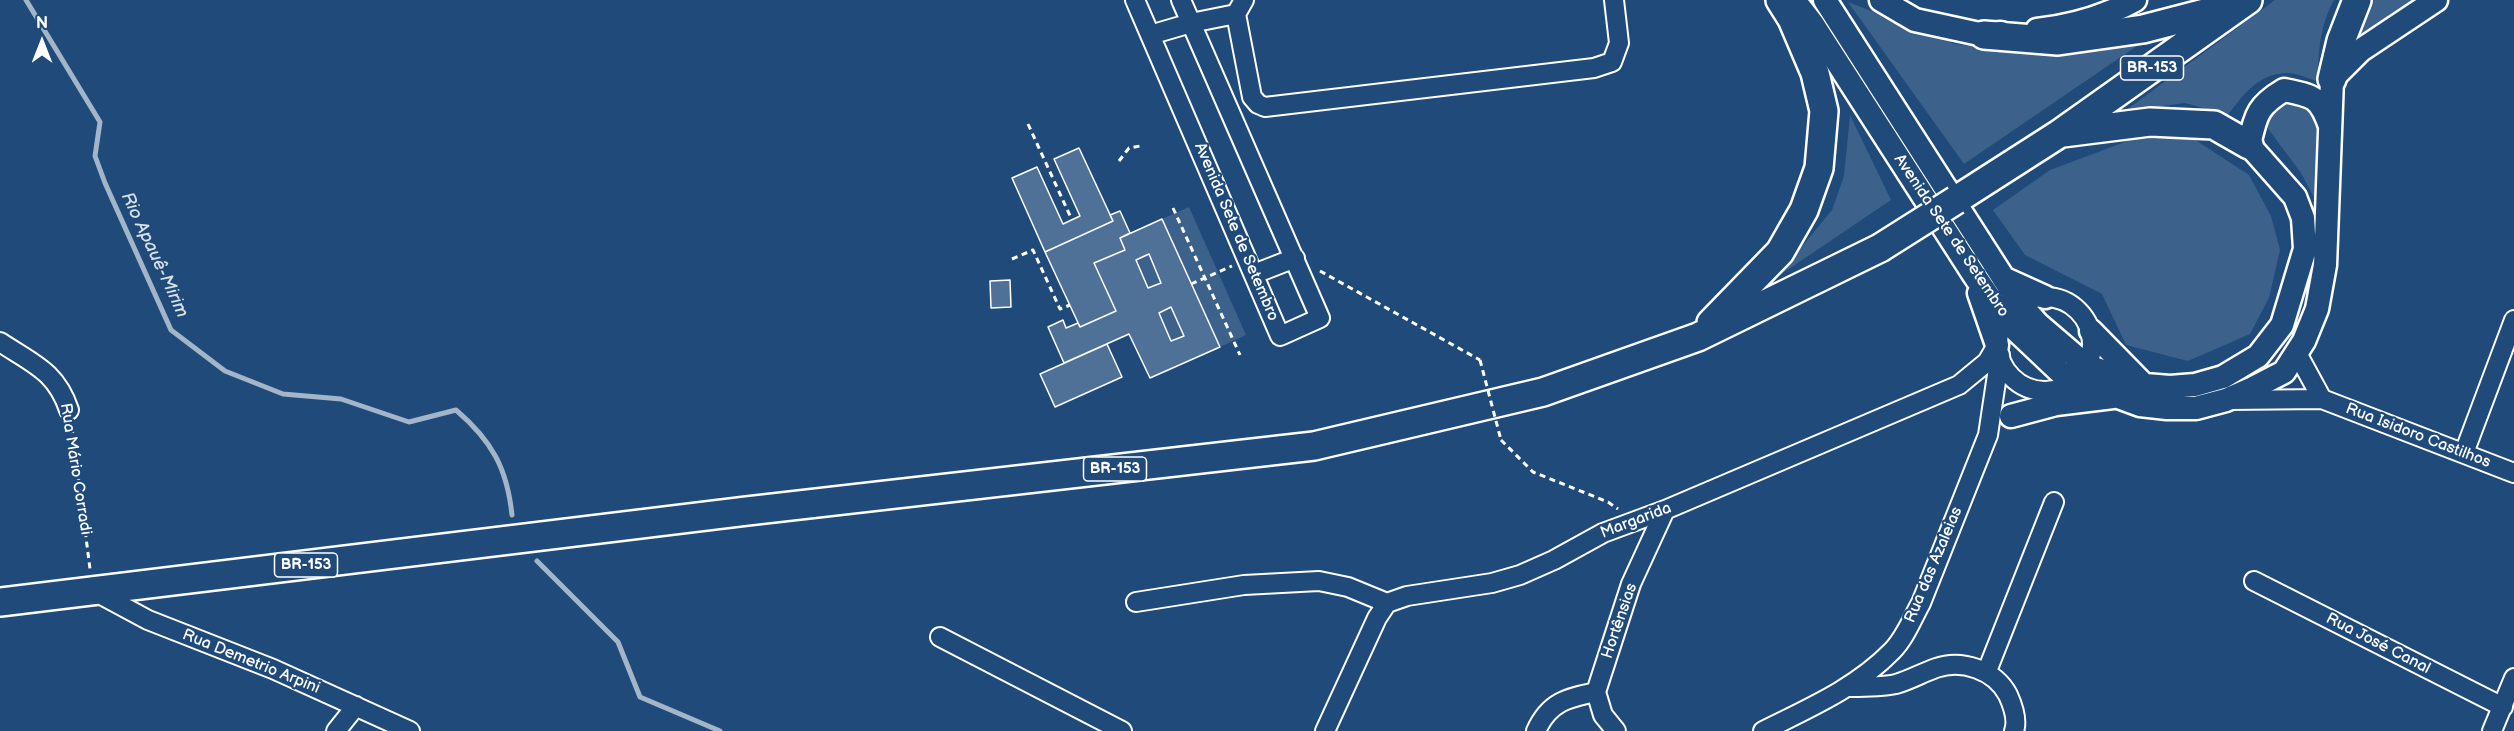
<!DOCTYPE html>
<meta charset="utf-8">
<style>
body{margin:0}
#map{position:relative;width:2514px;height:731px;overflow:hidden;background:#1f4a7a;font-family:"Balsamiq Sans",sans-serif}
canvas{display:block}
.north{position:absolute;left:12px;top:12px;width:60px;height:60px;-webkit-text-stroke:4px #1f4a7a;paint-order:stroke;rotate:0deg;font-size:16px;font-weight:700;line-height:24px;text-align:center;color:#fff}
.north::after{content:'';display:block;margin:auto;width:21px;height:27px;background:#fff;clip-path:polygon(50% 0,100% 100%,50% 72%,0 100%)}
</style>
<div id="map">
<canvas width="2514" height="731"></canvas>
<div class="north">N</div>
</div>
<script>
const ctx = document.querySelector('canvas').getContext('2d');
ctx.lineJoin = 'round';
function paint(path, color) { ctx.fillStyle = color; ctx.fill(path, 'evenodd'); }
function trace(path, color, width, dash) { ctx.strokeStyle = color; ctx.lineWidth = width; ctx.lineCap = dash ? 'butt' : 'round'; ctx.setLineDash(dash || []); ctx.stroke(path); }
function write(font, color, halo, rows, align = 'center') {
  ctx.font = font + ' "Balsamiq Sans",sans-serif'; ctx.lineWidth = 4.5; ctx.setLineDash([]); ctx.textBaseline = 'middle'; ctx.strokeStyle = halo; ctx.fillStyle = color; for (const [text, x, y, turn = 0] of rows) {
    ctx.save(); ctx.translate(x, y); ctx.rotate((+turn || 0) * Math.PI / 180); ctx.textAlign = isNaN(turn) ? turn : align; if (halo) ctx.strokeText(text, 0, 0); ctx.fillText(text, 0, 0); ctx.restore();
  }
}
paint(new Path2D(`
 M2275,0h59c-14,25 -16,53 -16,81 -10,-2 -22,-9 -32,-8 -28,1 -43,22 -58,42l-43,-12 -60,8z
 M2369,0h43l-59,39z
 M1848,2l107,42 92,9 90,-7 -173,118z
 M2282,101l26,3 12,22 -3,77 -16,-30 -35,-47 5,-16z
 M1850,115l41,85 -114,77 55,-67 12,-34z
 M2133,139h61l55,36 22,41 9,34 -11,48 -19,36 -62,27 -62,-16 -24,-51 -77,-39 -32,-45 57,-40z
 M1189,207l57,128 -26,12 -58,-128z
 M1149,254l12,29 -13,5 -12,-28z
 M1171,307l13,29 -13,5 -12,-28z`), '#3c618b');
trace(new Path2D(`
 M26,0l74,122 -5,34 10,27 66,147 54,41 58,23 58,5 68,23 47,-12c36,31 51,58 56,105
 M537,561l81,81 22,55 80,34`), '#a3b5c8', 5);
const building = new Path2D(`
 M1079,148l34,73 -68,31 -33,-74 25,-11 26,57 17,-8 -26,-57z
 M1120,211l10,22 -10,5 5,12 -31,13 22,48 -36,16 -35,-75 68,-31 -3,-6z
 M1162,219l58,128 -70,31 -21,-44 -65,29 -16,-36 15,-7 3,8 12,-5 2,4 36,-16 -22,-48 31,-13 -5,-12zM1149,254l12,29 -13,5 -12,-28zM1171,307l13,29 -13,5 -12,-28z
 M1010,280l1,27 -20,1 -1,-27z
 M1107,344l15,33 -67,30 -15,-33z`);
paint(building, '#507197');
trace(building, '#fff', 1.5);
const minor = new Path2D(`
 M1135,0l145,336 40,-18 -139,-318
 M1244,0l-8,14 16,83 6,7 7,3 329,-39 18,-6 7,-19 -5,-43
 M1150,35l41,-12 45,-9
 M1254,274l41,-16
 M1998 344a47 47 0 1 1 94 0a47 47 0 1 1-94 0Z
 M0,342c33,22 56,29 69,68
 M2297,353l25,46
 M2229,400l93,-1 192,74
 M2464,453l50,-133
 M2254,581l249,126
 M94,591l54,29 125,49 137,62
 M1136,602l108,-17 75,-4 29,6 39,16
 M940,637l182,94
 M1987,671l67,-169
 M1850,687c15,0 31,0 46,-3 14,-4 26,-11 40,-16 26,-9 59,2 72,27 5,11 10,25 6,36
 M336,731l20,-25
 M1325,731l52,-113 10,-15 20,-7 85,-13 28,-8 34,-15 49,-27 62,-23 294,-125 28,-23 10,-17
 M1536,731c13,-29 31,-33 60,-39
 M1616,731l-13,-16 -7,-23 35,-108 34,-74
 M1763,731c46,-23 93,-43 129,-80 13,-13 20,-32 29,-48l67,-168 12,-80
 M2492,731l22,-53`);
const major = new Path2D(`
 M1794,0l18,23 162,252 30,44 56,53 15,9 65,24 27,3h29l30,-8 27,-12 31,-16 20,-31 13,-32 8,-44 7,-186 29,-29 75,-50
 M1825,0l195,304 18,20 49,42 58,19 25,2 25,-2 28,-8 35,-21 24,-31 23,-76 -2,-31 -8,-21 -46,-52c7,-30 8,-39 35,-55 30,6 36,7 46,36
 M1881,0l34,20 69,15 17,-2
 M2037,30c35,-4 67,-13 98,-30
 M2003,278l42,19
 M1979,293l18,52
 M2091,331l50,51
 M2011,416l45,-12 57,-7`);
const highway = new Path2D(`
 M1984,35l74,6 85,-12 85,-22
 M2332,79l9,-38 16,-41
 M2063,133l87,-11 64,3 35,20
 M1956,200l103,-66 189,-134
 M1711,323l69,-71 24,-42 15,-42 5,-57 -9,-38 -23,-54 -12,-19
 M0,602l747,-91 567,-65 229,-54 155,-55 182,-89`);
trace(minor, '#fff', 22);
trace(major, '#fff', 27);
trace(highway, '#fff', 32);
trace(new Path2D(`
 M1028,124l44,96
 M1119,161l10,-13 11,-2
 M1173,208l67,147
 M1012,259l21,-9 27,59 10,-4
 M1320,271l160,89
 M1191,284l41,-18
 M72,427l18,142
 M1501,440l32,32 75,30 10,7`), '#fff', 3, [6, 4.5]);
trace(minor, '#1f4a7a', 18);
trace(major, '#1f4a7a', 22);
trace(highway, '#1f4a7a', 27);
const highwayBridge = new Path2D(`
 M1880,248l76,-48`);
trace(highwayBridge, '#fff', 32, []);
trace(new Path2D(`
 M1480,360l21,80`), '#fff', 3, [6, 4.5]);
trace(highwayBridge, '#1f4a7a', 27);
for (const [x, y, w] of [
 [2152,68,63],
 [1115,469,63],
 [306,565,63]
]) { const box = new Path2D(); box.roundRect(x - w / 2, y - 12, w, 24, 4.5); ctx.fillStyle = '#1f4a7a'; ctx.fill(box); trace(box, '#fff', 1.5); }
write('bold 15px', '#fff', null, [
 ["BR-153",2152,68],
 ["BR-153",1115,469],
 ["BR-153",306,565]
]);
write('16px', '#fff', '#1f4a7a', [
 ["Avenida Sete de Setembro",1236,232,67],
 ["Avenida Sete de Setembro",1951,236,56],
 ["Rua Isidoro Castilhos",2418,436,21],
 ["Rua Mário Corradi",75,469,81],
 ["Margarida",1636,521,-21],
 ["Rua das Azaleias",1934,565,-67],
 ["Hortênsias",1620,621,-71],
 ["Rua José Canal",2378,644,27],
 ["Rua Demetrio Arpini",251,662,22]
]);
write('italic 18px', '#d8e0e8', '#1f4a7a', [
 ["Rio Apauê-Mirim",154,255,65]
]);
</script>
